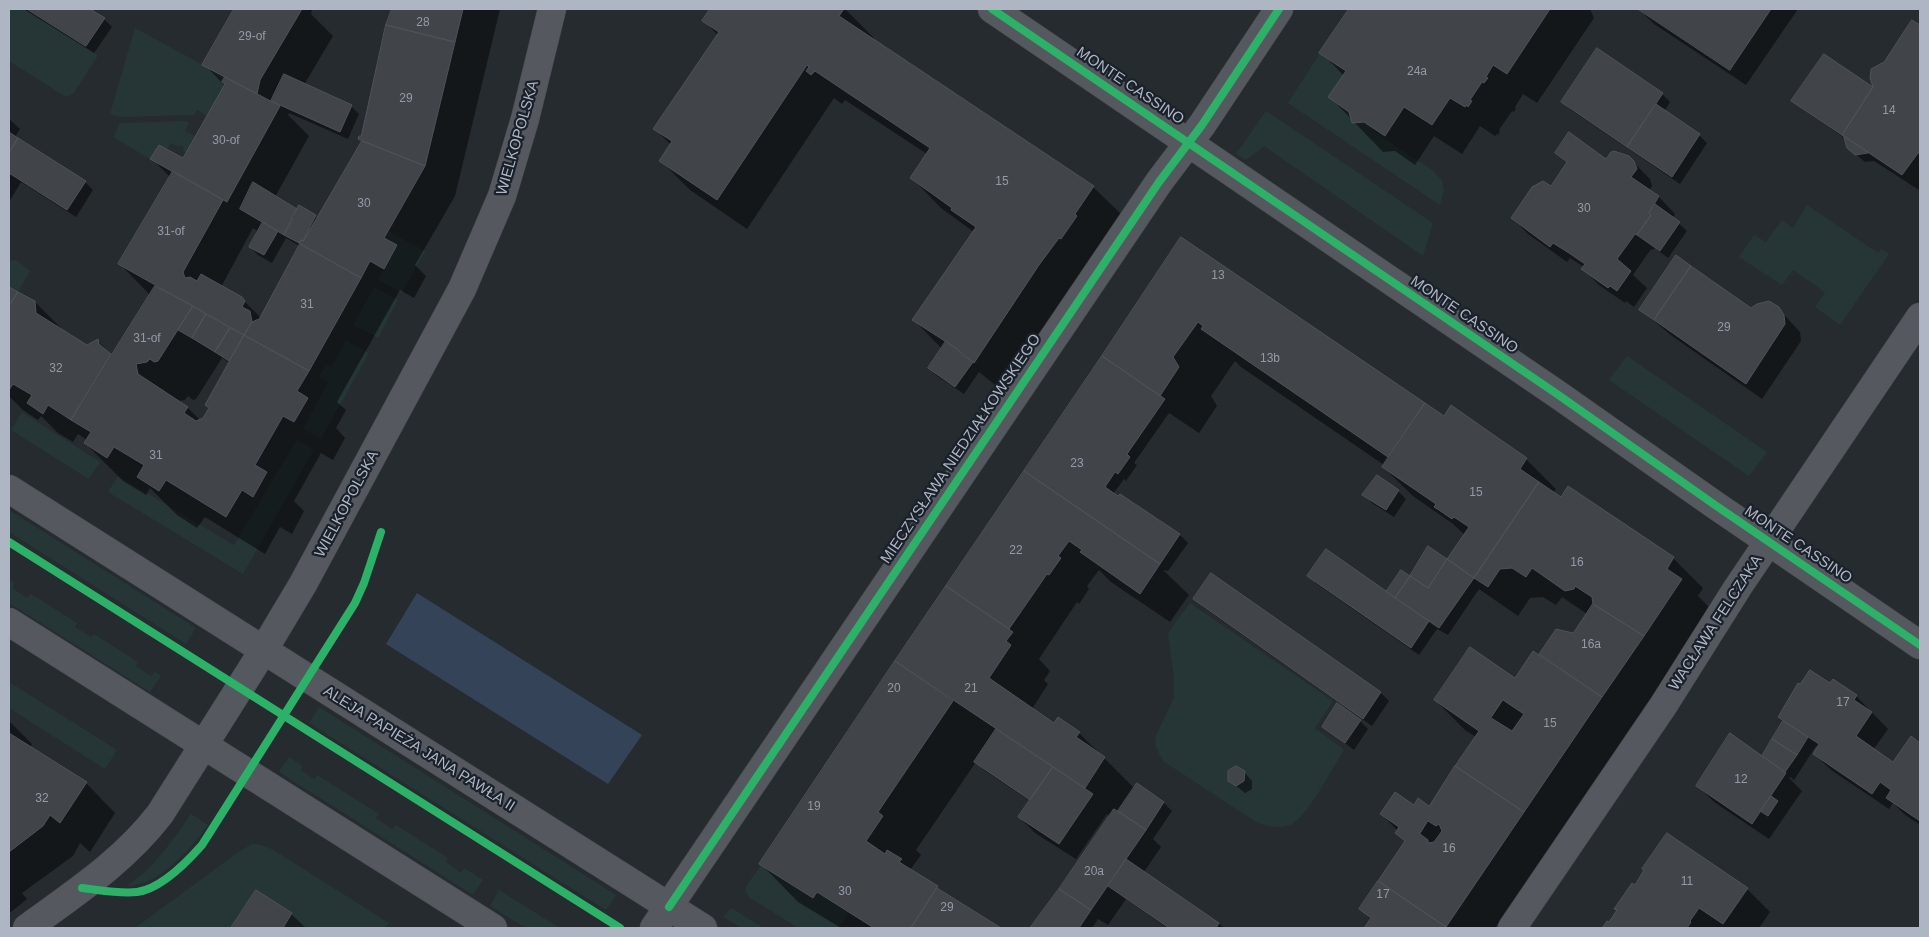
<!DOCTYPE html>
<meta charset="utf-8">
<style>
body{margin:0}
#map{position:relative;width:1929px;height:937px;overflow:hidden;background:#262b30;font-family:Arial,sans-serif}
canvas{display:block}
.frame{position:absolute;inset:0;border:10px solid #afb6c3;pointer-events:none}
</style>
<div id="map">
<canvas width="1929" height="937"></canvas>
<div class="frame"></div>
</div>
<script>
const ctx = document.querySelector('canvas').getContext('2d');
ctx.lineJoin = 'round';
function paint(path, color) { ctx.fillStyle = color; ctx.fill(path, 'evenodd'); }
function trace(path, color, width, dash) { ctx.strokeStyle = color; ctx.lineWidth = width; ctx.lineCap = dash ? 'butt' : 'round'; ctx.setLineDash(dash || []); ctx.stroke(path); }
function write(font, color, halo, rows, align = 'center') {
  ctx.font = font + ' Arial,sans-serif'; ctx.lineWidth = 4.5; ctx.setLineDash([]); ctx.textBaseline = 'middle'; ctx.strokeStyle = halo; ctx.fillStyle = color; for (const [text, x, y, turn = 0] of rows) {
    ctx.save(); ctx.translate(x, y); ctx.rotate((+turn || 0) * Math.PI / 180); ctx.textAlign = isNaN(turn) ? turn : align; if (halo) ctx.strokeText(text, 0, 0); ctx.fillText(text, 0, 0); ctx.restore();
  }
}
paint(new Path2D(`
 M9,9h14l75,46 -24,38 -8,4 -57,-36z
 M135,28l90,49 -3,5 3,2 -18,32 -10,-6 -4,6 -4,-1 -69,2 -10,-3z
 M1336,28l-8,19 6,15 14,15 14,40 6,8 11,10 53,35 8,8h1l3,12 -4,15 -152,-102z
 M1266,111l167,112 -10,33 -159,-110 -18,14 -10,-6z
 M187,121l2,2 -4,8 10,5 -9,17 -3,-2 1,-4 -4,-2 -1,2 -8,-4 -4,6 -8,-4 -9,14 -37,-22 7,-14z
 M1807,205l71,48 3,-4 8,5 -49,71 -25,-18 10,-15 -32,-22 -11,15 -43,-28 15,-22 12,7 16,-22 11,8z
 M388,231l37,20 -23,42 -24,-13 19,-35 -13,-7z
 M16,260l14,11 -12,21 -9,-5v-26z
 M374,287l24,13 -20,38 -25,-13z
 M346,340l23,13 -48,86 -18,-10 25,-47 -9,-5 7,-13 5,3z
 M1627,356l140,96 -18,24 -140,-96z
 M22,412l78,50 -11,17 -78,-49z
 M297,439l17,11 -71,124 -135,-82 10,-16 116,69z
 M9,510l187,118 -10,16 -177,-112z
 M9,579l6,4 -3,5 15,10 4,-4 46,29 -2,4 16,10 3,-3 44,28 -2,4 15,10 4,-4 6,4 -11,16 -141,-89z
 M1190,603l143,98 -18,27 29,22c-11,17 -37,68 -54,75 -12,4 -23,1 -34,-3l-93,-61 -7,-14 -1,-9 19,-41v-19l-6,-45z
 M9,682l108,68 -12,19 -96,-61z
 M319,707l297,188 -10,15 -297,-187z
 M289,757l14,9 -3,4 14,9 3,-4 62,39 -3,4 16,11 4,-4 52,33 -2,4 15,11 3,-5 19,12 -10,15 -194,-123z
 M191,814l17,11c-18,25 -48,60 -81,61 27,-18 46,-46 64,-72z
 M252,844l9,1 11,4 117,74 -4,5h-102l9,-15 -36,-23 -25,38h-96l105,-77z
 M761,865l56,27 32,21 -10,15h-41l-49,-31 -4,-6 2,-6z
 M499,890l61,38h-34l-36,-22z
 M731,908l33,20h-22l-19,-11z`), '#263637');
paint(new Path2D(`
 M417,593l225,142 -34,49 -222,-140z`), '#354358');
paint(new Path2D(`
 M24,9h64l16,10 8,8 -18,26z
 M236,9h76l-1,5 22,22 -29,49 47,21 8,8 -11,25 -59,-26 -1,2 21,21 -34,61 22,14 2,-4 18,11 46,-76 -4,-3 3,-1 31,-129h107l-45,187 -40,69 11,11 -12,22 -14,-8 -63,112 9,8 -10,18 9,10 -12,22 -12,-7 -27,48 10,10 -12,23 -12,-7 -15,27 -60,-37 -8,11 -20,-13 -27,-27 -4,7 -23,-14 -38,-38 2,-3 -9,-6 -5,8 -15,-9 -17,-17 -3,4 -15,-10 -14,-14v-107l26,13 30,30 22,14 11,-5 15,15 37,-61 -30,-31 51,-86 -19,-19 31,1 42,-74 -21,-22zM261,223l2,2 -13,22 8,8 14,8 14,-25 15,9 -40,71 -20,-20 -20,-11 32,-59 4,3zM222,358l8,5 -26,56 -3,2 -13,-13 -10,-7 7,-1 3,-4 5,4 3,-1z
 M712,9h17l5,3 2,-3h109l29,29 -2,1 221,148 30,29 -119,176 -25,-20 -15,22 -27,-18 -8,-8 13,-19 -28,-29 60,-88 -33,-24 -29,-30 15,-24 -82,-54 -3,4 -8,-6 -87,131 -57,-39 -30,-30 11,-15 -16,-16 63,-94 -14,-14z
 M1351,9h239l4,9 -57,85 -14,-9 -8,13 1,1 -2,4 -2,-1 -13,19 1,1 -2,4 -1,-1 -2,2 -15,-10 -18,28 -28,-18 -19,29 -20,-14 -12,1 -53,-55 14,-21 -23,-24z
 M1639,9h159l-52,76 -92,-61z
 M1912,22l8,5v161l-1,2 -45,-29 -9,1 -17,-14 -2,-9 -45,-31 -8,-7 83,-11 9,-27z
 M1662,94l8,8 -6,10 35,23 8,8 -27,41 -109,-74 -8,-8z
 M9,119l11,10 -5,8 70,45 8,8 -17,27 -55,-35 -12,20z
 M1556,153l51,8 21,-4 22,22 2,7 -3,5 10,6 16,17 -2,4 14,13 -19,27 -13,-10 -2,2 -2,-1 -18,26 14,13 -13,19 -8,-6 -1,2 -26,-18 -16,-16 1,-2 -14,-9 -3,4 -39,-28 -16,-16 40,-30 16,-24z
 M1181,239l263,179 82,41 30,30 -3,4 8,6 8,-11 104,70 30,30 -5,8 13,13 -216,319h-130l6,-8 -10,-11 45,-66 -10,-10 2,-2 -17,-17 33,-8 15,2 47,-71 -11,-7 -30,-30 80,-21 24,-23 17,-26 17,4 14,-20 -25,-17 -6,8 -13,-8 -13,1 -12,18 -39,-27 -31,46 -11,-6 -18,26 -102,-71 -8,-8 78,18 23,-17 37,-16 18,-26 -12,-11 -40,-28 -30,-29 1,-2 -143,-98 -6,-6 -24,35 6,10 -18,27 -30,-20 -35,50 3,2 -11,16 -2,-2 -11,15 5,4 2,-3 60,40 8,8 -20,28 -5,-1 26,25 -19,27 -59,-40 -12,-12 -12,16 2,3 -10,15 -2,-2 -38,57 11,12 -6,9 4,4 -16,25 22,15 25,9 56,56 2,-4 27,18 8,8 -19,28 8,8 -17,25 81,56h-58l-41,-29 -18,26 -10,-6 -6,9h-60l78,-111 -3,-3 -31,45 -41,-26 -16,-16 11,-16 -46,-31 -8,-8 -60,88 5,5 -11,15 89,58h-158l-43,-26 -38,-39z
 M1778,308l22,24 1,9 -39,58 -90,-63 -31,-26z
 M1398,491l8,8 -12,18 -22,-14 -8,-8z
 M1211,574l170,119 8,8 -17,25 -169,-119 -8,-8z
 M1830,684l26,12 32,33 -15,21 20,14 18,-26 9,6v81l-16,-11 -11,-11 -4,6 -58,-39 -17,-16 4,-6 -2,-2 -22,34 -4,-3 -1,1 13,13 -33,48 -55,-37 -16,-16 70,-24 -4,-6 20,-34 -5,-5z
 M9,721l23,23 -2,4 56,35 29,30 -25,39 -10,-9 -7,13 -51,37 5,6 -16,13 -2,-2z
 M1360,721l8,8 -14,21 -30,-23z
 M1244,772l8,9v8l-7,4 -16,-13z
 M1635,886l112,3 23,23 -11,16h-156l4,-6 2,2z
 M256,892l35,22 15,14h-73z`), '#0007');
const building = new Path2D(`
 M27,9h63l15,9 -19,28z
 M234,9h68l-42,71 -3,14 -55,-29z
 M392,9h71l-8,33 -69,-17z
 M710,9h21l2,1 1,-1h110l-5,7 255,170 -19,28 2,2 -16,23 -2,-1 -20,27 -65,98 -13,-9 1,-2 -50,-32 64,-93 -25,-17 1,-2 -42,-30 20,-30 -115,-77 -4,4 -5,-4 3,-4 -2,-2 -90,135 -58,-39 13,-20 -19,-12 66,-97 -17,-11z
 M1349,9h201l-43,65 -14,-9 -7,12 2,1 -4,5 -2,-1 -12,18 2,1 -4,6 -1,-2 -2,2 -15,-9 -18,27 -28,-18 -19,29 -21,-14 -12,1 -3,-11 -21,-15 18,-26 -27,-18z
 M1638,9h133l-41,61z
 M1912,20l8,5v128h-2l-16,22 -60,-40 31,-48 -3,-9 1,-9 13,-7z
 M386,25l69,17 -30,124 -67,-27 1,-3h2z
 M1597,48l66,45 -36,54 -66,-45z
 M1824,54l49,33 -31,48 -51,-34z
 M284,74l68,31 -12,27 -69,-31z
 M225,77l55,29 -53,96 -77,-43 9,-14 24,13 42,-74 -3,-2z
 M1656,104l44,30 -28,43 -45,-30z
 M9,132l9,6 -9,15z
 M1569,132l37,27 5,-7 3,-1 15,5 5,5 3,8 -6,8 28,19 -10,17 2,2 -14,20 -2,-1 -18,25 14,12 -14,20 -7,-5 -2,2 -27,-19 4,-5 -16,-11 -16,-10 -3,4 -39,-29 21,-31 11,-6 8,5 16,-24 -12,-9z
 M1844,136l24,16v1l-13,2 -8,-7z
 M18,138l68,43 -19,29 -58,-37v-20z
 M362,141l63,25 -41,72 13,7 -13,24 -14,-8 -9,17 -62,-35 2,-3 2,1z
 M173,171l50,29 -40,72 2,6 5,-1 7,4 4,-7 41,23 3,4 -3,6 8,4 2,11 -8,13 -126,-71z
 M253,182l44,27 -6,9 2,1 -9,16 -44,-26z
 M1655,204l25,18 -20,29 -23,-16 14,-20 -2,-2z
 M299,205l17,10 -13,26 -2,-1 -2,3 -15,-8z
 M263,222l15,9 -14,24 -15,-8z
 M1181,237l244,166 -37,54 -187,-128 2,-3 -5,-4 -25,35 6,10 -19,29 -58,-40z
 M300,244l61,34 -52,93 -65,-36 8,-13 7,-3z
 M1676,255l15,11 -37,54 -15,-10z
 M1691,266l60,42 6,-4 12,-3 10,6 5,8 1,9 -39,60 -92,-64z
 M155,286l38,20 -35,55 -4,1 -4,-3 -3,3 -11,2 2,10 50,33 -4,6 12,8 7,-3 6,-10 -4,-3 39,-70 65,36 -12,20 11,7 -14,24 -11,-6 -28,49 12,7 -14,25 -11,-7 -16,27 -60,-37 -7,11 -22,-14 7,-12 -30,-18 -7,11 -23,-15 7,-11 -20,-12z
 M9,287l9,5 -9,14z
 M18,292l17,9 1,12 51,32 11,-6 1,5 12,10 -40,66 -23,-15 -5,9 -16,-11 5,-8 -19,-11 -4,6v-84z
 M193,306l13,8 -14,24 -14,-8z
 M206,314l24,14 -15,24 -23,-14z
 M230,328l14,7 -15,26 -14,-9z
 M946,341l27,21 -18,25 -27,-19z
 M1102,356l63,43 -38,55 3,3 -12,17 -3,-2 -10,15 13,9 2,-2 60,40 -20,30 -136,-93z
 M1425,403l19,13 7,-11 47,33 29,20 -7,11 19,13 -65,96 -27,-19 22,-32 -15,-10 -2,2 -13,-9 -5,-3 2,-3 -54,-37z
 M1024,471l136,93 -20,30 -60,-42 2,-2 -13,-9 -11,15 3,2 -12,17 -2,-1 -38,55 -63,-43z
 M1377,475l22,15 -13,20 -24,-15z
 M1539,482l22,15 7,-11 106,71 -7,12 15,10 -38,57 -51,-32 -1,-7 -17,-11 -1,3 -9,2 -33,-23 -6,9 -14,-9 -12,1 -12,18 -14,-9z
 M1428,546l19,13 -19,29 -18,-12z
 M1326,549l103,72 -18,27 -104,-72z
 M1447,559l27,19 -35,50 -44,-30 15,-22 18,12z
 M1401,570l9,6 -15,22 -9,-6z
 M1211,573l170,119 -18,27 -170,-120z
 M946,586l67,46 -7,9 5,4 -22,33 65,45 4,-6 22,15 -4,5 29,20 -20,31 -190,-127z
 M1593,604l51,32 -42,61 -63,-43 17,-25 17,4z
 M1470,647l45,31 18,-27 69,46 -78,115 -69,-46 24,-35 -45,-31zM1503,700l21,14 -12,17 -21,-13z
 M895,661l58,40 -75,111 5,4 -17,25 19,13 2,-4 15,9 -3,3 39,24 -27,42h-37l-57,-36 -4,6 -54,-34z
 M1810,670l20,13 3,-4 24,16 -3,5 18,12 -16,24 37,26 18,-26 9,7v78l-34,-23 5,-8 -11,-8 -8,12 -59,-40 6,-10 -41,-27 20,-34 2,1z
 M1337,703l24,17 -16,23 -23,-16z
 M1783,721l25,16 -11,18 -25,-16z
 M996,729l57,38 -23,33 -56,-38z
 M9,733l78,49 -27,41 -10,-8 -7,11 -34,26z
 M1730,733l56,40 -34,51 -56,-38z
 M1772,739l25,16 -12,17 -23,-16z
 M1236,766l9,5 -1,10 -8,5 -8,-5v-10z
 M1455,766l69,46 -78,115 -68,-46 27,-40 -10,-8 4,-6 -19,-13 15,-22 19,13 4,-7 11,8zM1428,821l8,5 3,-2 3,7 -8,11 -6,1v-3l-8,-6z
 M1053,767l40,27 -34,50 -41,-27z
 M1137,783l27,19 -18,28 -28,-19z
 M1771,796l7,5 -10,15 -8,-5z
 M1114,809l32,21 -55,80 -32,-21z
 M1667,833l81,55 -25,36 -24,-16 -9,13 1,1 -4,6h-85l5,-7 2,1 8,-12 -3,-1 18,-26 3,2 9,-15 -2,-1z
 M1126,859l93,64 -3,5h-47l-61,-42z
 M1378,881l68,46 -1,1h-81l7,-10 -12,-9z
 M937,888l64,40h-90z
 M1059,889l32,21 -12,18h-49z
 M256,890l36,23 -9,15h-52z`);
paint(building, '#41454a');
trace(building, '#4e5259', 1);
const minor = new Path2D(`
 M27,928c48,-35 97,-67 133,-114l103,-163 40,-67 159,-295 40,-93 23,-77 27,-110
 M654,928l505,-746 43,-57 77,-116
 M1512,928l151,-222 75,-119 182,-270`);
const tertiary = new Path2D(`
 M992,9l565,385 158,111 205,140
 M9,489l694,439
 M9,622l484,306`);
trace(minor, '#44474b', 29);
trace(tertiary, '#44474b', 29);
trace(minor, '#55595f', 28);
trace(tertiary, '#55595f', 28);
trace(new Path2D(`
 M992,9l565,385 158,111 205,140
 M9,542l611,386
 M82,888c18,2 37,6 55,4 23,-3 50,-30 65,-47l153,-242 9,-20 17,-51
 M669,907l490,-725 43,-57 77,-116`), '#2db169', 8);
write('12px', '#949aa5', null, [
 ["28",423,23],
 ["29-of",252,37],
 ["24a",1417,72],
 ["29",406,99],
 ["14",1889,111],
 ["30-of",226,141],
 ["15",1002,182],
 ["30",364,204],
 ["30",1584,209],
 ["31-of",171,232],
 ["13",1218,276],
 ["31",307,305],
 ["29",1724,328],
 ["31-of",147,339],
 ["13b",1270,359],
 ["32",56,369],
 ["31",156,456],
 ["23",1077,464],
 ["15",1476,493],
 ["22",1016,551],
 ["16",1577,563],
 ["16a",1591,645],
 ["20",894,689],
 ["21",971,689],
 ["17",1843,703],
 ["15",1550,724],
 ["12",1741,780],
 ["32",42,799],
 ["19",814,807],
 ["16",1449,849],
 ["20a",1094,872],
 ["11",1687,882],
 ["30",845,892],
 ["17",1383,895],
 ["29",947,908]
]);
write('15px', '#afb6c3', '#1a212a', [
 ["MONTE CASSINO",1130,86,34],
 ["WIELKOPOLSKA",518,138,-74],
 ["MONTE CASSINO",1464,315,34],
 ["MIECZYSŁAWA NIEDZIAŁKOWSKIEGO",961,449,-56],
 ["WIELKOPOLSKA",347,504,-62],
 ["MONTE CASSINO",1798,545,34],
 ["WACŁAWA FELCZAKA",1716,623,-57],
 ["ALEJA PAPIEŻA JANA PAWŁA II",419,749,32]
]);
</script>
